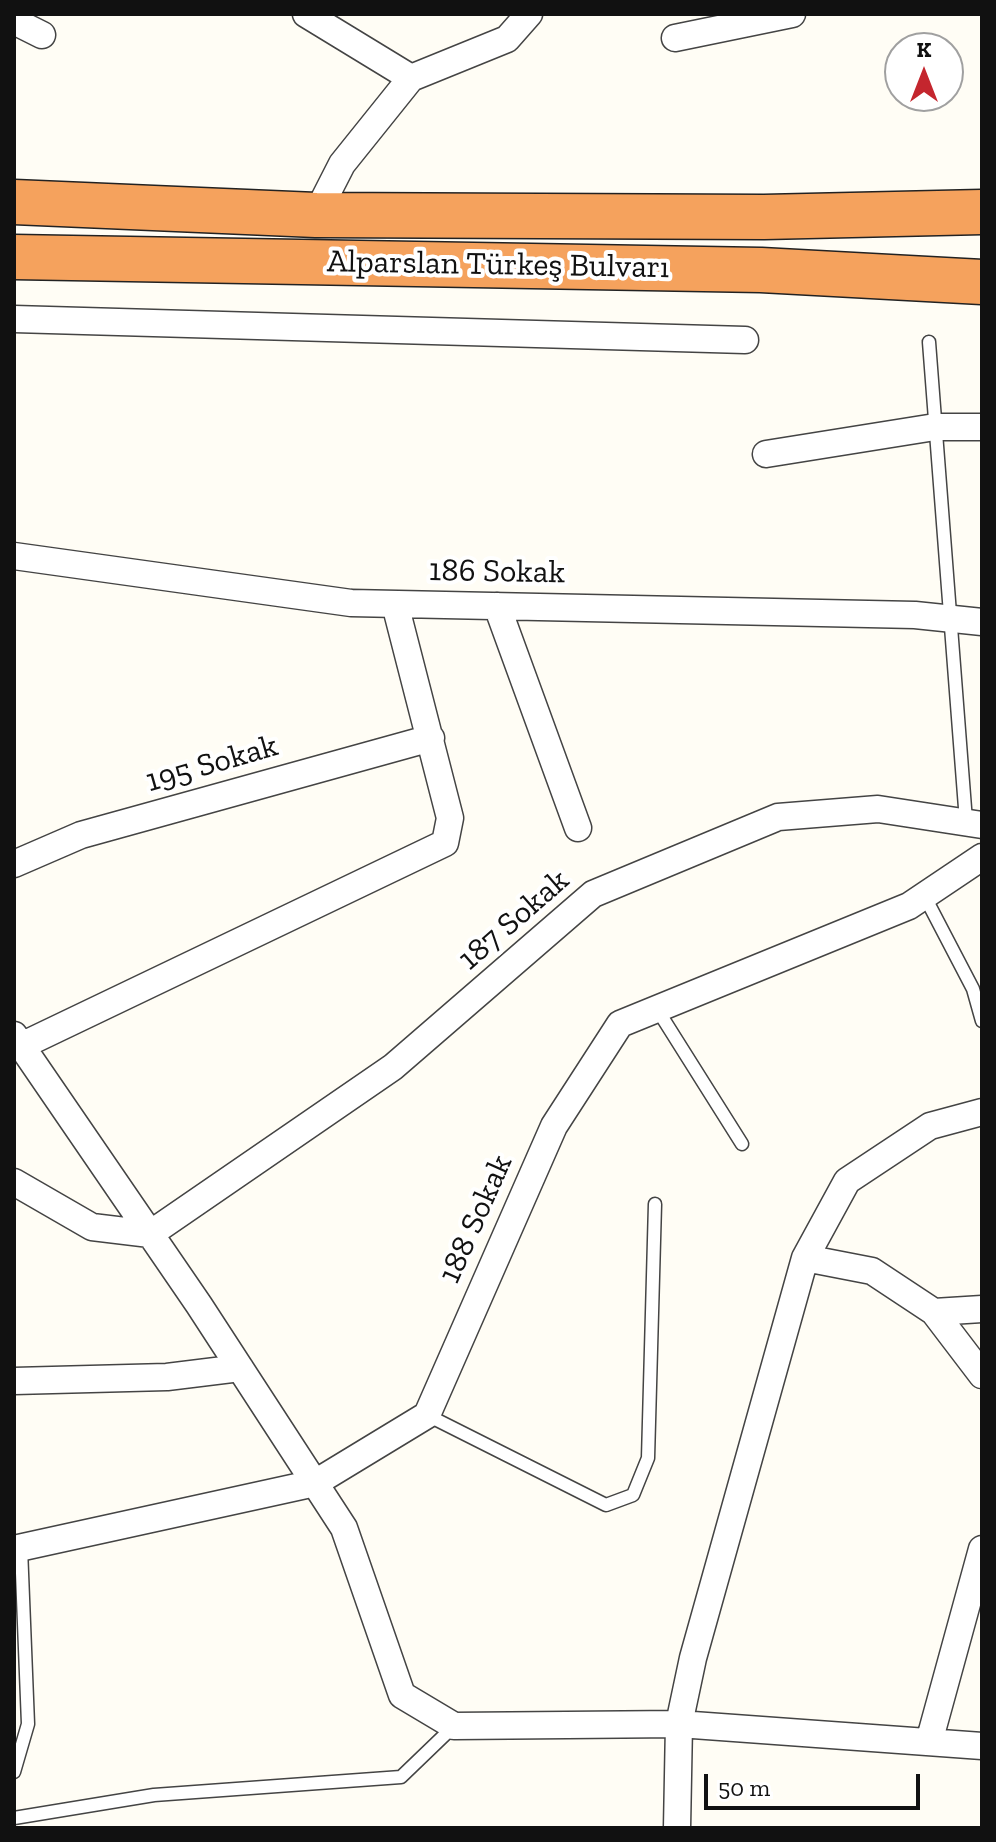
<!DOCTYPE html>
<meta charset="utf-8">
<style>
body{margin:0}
#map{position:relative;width:996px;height:1842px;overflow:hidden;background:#fffdf5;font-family:"Zilla Slab",serif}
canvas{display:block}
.frame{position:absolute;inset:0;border:16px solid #111;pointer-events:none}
.north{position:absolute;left:884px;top:32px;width:80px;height:80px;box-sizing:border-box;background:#fff;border:2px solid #a0a0a0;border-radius:50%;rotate:0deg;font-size:22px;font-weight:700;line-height:32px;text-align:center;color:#111}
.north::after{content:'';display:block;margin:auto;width:28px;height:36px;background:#c4262e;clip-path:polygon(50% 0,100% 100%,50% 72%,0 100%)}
.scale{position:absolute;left:704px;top:1774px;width:216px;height:36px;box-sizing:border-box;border:4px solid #111;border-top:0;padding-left:10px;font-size:24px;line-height:28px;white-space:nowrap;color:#111;-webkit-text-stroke:6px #fff;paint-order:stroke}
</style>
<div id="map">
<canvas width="996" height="1842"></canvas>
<div class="frame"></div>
<div class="north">K</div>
<div class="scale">50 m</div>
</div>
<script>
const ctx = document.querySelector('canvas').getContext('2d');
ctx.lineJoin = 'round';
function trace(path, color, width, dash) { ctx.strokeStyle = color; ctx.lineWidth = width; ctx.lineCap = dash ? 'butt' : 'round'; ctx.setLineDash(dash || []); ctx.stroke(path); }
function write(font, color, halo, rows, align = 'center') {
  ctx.font = font + ' "Zilla Slab",serif'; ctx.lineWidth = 8; ctx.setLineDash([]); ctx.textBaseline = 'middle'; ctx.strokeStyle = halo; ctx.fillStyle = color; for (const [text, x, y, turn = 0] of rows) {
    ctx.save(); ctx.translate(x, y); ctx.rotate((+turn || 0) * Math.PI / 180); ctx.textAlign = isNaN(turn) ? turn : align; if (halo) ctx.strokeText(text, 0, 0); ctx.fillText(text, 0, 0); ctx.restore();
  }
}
const lane = new Path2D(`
 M929,342l37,479
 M924,895l49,94 9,32
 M657,1009l85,135
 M427,1415l179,90 27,-10 15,-37 7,-254
 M14,1772l14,-48 -7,-176
 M14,1818l140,-23 247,-18 53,-51`);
const street = new Path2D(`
 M306,14l105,64
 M14,21l28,14
 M675,38l117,-24
 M316,215l26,-51 69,-86 96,-39 22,-25
 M14,319l731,21
 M766,454l169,-27h47
 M14,556l337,47 564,12 67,7
 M497,606l81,222
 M14,864l67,-29 350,-97
 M14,1035l185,270 145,223 58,167 52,31 225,-2 303,22
 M21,1046l424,-203 5,-25 -55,-214
 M14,1182l78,45 58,7 243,-167 200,-173 185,-77 100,-8 104,16
 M805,1258l67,13 62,41 48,-3
 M934,1312l48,63
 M14,1381l153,-4 73,-9
 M14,1549l301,-66 112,-68 127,-289 66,-102 289,-118 73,-49
 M929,1742l53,-193
 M677,1828l2,-104 14,-66 112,-400 42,-77 83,-55 52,-14`);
const highway = new Path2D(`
 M14,202l302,13 448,2 218,-5
 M14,257l747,13 221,12`);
trace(lane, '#444', 15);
trace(street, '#444', 29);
trace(highway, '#222', 47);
trace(lane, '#fff', 12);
trace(street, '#fff', 26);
trace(highway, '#f5a25d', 44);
write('32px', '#111', '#fff', [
 ["Alparslan Türkeş Bulvarı",498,265,1],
 ["186 Sokak",497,572,1],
 ["195 Sokak",212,764,-16],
 ["187 Sokak",514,920,-41],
 ["188 Sokak",476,1219,-66]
]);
</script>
